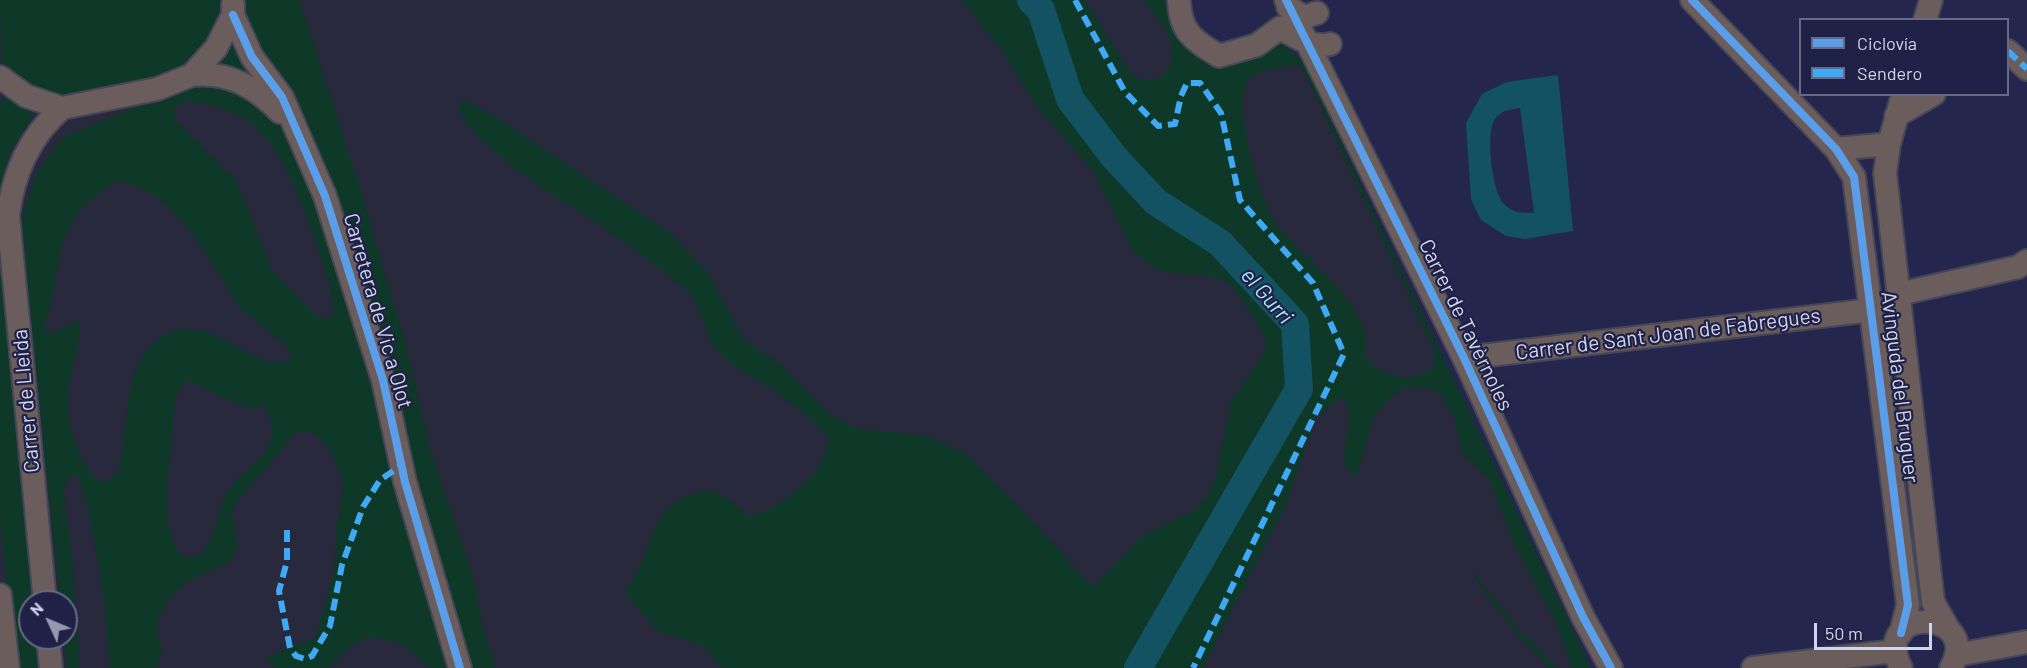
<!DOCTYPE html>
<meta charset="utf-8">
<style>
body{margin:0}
#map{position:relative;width:2027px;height:668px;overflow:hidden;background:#28293d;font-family:Barlow,sans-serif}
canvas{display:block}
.legend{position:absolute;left:1799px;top:18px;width:210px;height:78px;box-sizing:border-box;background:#1f2146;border:2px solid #666988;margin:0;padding:8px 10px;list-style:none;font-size:18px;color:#d0d4ec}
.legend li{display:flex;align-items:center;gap:12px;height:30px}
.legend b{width:30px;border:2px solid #666988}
.north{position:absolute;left:18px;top:590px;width:60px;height:60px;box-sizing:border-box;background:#1f2146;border:2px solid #666988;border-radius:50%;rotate:314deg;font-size:16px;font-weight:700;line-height:24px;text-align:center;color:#d0d4ec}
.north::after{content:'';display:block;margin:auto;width:21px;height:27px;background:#9598af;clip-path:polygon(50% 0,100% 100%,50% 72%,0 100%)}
.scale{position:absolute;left:1814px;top:623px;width:118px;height:27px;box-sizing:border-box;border:3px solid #d0d4ec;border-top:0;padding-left:8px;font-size:18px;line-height:21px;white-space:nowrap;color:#d0d4ec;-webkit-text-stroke:4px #1f2146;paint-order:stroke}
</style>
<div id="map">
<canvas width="2027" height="668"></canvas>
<ul class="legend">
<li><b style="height:8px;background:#5a9eea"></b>Ciclovía</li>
<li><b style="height:8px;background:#3fa9f5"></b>Sendero</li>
</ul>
<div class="north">N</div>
<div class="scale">50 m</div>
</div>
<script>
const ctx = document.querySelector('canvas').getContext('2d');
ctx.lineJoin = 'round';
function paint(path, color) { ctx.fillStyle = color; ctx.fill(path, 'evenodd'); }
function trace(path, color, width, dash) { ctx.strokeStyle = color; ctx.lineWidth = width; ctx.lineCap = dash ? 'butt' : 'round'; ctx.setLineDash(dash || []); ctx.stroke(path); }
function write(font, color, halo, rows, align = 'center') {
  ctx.font = font + ' Barlow,sans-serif'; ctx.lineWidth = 4.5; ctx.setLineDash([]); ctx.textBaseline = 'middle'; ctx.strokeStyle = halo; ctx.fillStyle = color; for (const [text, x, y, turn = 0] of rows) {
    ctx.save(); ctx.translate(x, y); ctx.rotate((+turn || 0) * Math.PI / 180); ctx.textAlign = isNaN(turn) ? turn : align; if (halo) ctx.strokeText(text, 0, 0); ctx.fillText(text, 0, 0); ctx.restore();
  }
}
paint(new Path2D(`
 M1171,0h856v668h-436l-274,-576 -11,-28 -85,-2zM1800,20h208v74h-208z`), '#25264e');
paint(new Path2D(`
 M0,0h222v1l-12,35 -35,36 -115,25 -15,-5 -43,-27z
 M240,0h59l60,185 47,162 26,110 42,123 8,45 14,43h-66l-31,-25 -29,-6 -18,8 -24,23h-54l-8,-11 49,-19 20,-70 1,-38 8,-46 -14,-34 -16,-17 -10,-2 -9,3 -61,71c-8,17 13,35 -2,53 -7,8 -18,11 -28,15 -24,10 -41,28 -48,53 2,18 11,22 0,42h-46l-6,-70 -17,-96 -9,-25 -8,-2 -5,8 -1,10 8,66 8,109h-13l-3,-30 2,-36h-6l-39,-383 16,-46 26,-36 132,-54zM191,101c17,3 37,8 52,17 11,7 25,22 32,33 19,28 61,133 58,164l-9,4 -8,-4 -45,-46 -34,-88 -62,-61 -1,-10 7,-7zM116,181c46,4 80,57 103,93 6,10 11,22 19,31 16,18 40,29 54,50l-5,7c-20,4 -42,-11 -59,-21 -16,-8 -35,-15 -53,-10 -58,17 -43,98 -57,142l-15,10c-13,-8 -19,-19 -25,-33 -21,-49 -4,-74 3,-123l-5,-7 -23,14 -9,-5c3,-15 9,-30 11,-45 7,-52 16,-74 61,-103zM187,380l57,27 9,2 8,-4c8,10 14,20 10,34 -6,21 -33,34 -44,53 -12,22 -9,55 -36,67 -36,-8 -22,-97 -19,-122 2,-19 0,-44 15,-57z
 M961,0h124l46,74c11,6 24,10 34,-1 21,-24 -7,-53 -22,-73h28l24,51 85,-10 26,23 11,28 274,576h-19l-17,-48 -38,-69 -29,-73 -26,-25 -7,-32 -11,-22 -7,-7 -9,-4 -20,-1 -9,4 -15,13 -10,14 -18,60c-29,-20 8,-60 -14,-81l-27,22 -28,84 -84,165h-481l-21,-23 -43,-14 -34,-39c27,-29 24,-84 66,-97 7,-2 15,-5 23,-3 16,2 24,18 38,24 33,-10 76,-43 78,-79 -19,-18 -38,-35 -61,-50 -17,-11 -34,-18 -49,-34 -17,-18 -15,-46 -33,-64 -27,-21 -54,-41 -82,-61 -31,-21 -147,-88 -146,-126l9,-1 26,14 176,117 40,42 33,63 39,28 47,47 26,16 71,8 39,16 70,71 59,64 49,-51 50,-25 16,-14 9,-25 14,-71 34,-49 1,-11 -22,-39 -16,-20 -20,-6 -45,-4 -13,-7 -18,-15 -37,-76 -57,-66 -36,-57zM1301,65l134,288 -2,14c-23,20 -51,9 -69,-12 15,-50 -70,-101 -93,-139 -13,-21 -40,-118 -22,-136 13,-13 35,-13 52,-15z
 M4,89l31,23 -26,43 -9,40v-86z
 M0,204l11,176 22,222h-3v36h7l3,30h-26l-14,-152z
 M1469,568l52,63 37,37h-8c-31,-31 -59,-62 -81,-100z`), '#0e3827');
paint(new Path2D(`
 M1558,75l15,156 -48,8 -19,-3 -25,-16 -10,-21 -5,-76 16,-29 25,-12zM1519,108h1l14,105c-12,0 -21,0 -30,-9 -12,-11 -19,-72 -9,-85 7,-9 14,-9 24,-11z`), '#135262');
trace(new Path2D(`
 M1031,0l10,10 29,89 44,58 42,45 64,41 75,81 4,65 -161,279`), '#135262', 28);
const minor = new Path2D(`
 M1179,0c1,32 14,40 40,56l38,-11 23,-17c15,8 33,21 50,16
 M1286,0l178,358 119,259 28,51
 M1692,0l144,149 18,28 54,428 -7,28
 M1288,7l16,10 13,-4
 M233,15l19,42 30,40 43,99 58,184 22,102 55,186
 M1925,20l6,-20
 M2008,51l19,18
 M192,75c36,-4 64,12 88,37
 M0,77l26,19 36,12 95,-19 35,-14 24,-27 17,-33v-11
 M1903,94l-14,50 -4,29 48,429 16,28
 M1896,116l38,-22
 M1836,149l53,-5
 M1899,294l119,-27 9,-6
 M1464,358l408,-48
 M0,595l8,73
 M45,602l-37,-387c6,-43 21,-78 54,-107
 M48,638l3,30
 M1956,655l71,-13
 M1753,668l142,-17
 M1901,668c-32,-64 83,-59 50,0`);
trace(minor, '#454657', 26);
trace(minor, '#6a5d5c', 22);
trace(new Path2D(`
 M1075,0l50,92 33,34 17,-2 6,-28 6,-13h13l21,30 19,87 73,83 31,71 -151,314
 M2008,51l19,18
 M287,530v31l-8,30 11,57 6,8 9,3 7,-3 18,-30 12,-61 21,-58 17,-27 22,-15`), '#3fa9f5', 6, [12, 6]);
trace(new Path2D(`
 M1286,0l178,358 119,259 28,51
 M1692,0l144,149 18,28 54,428 -7,28
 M233,15l19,42 30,40 43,99 58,184 22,102 55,186`), '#5a9eea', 8);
write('21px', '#d0d4ec', '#1f2146', [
 ["Carretera de Vic a Olot",378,311,74],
 ["Carrer de Tavèrnoles",1466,325,64],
 ["Carrer de Sant Joan de Fabregues",1668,334,-7],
 ["Avinguda del Bruguer",1900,387,83],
 ["Carrer de Lleida",26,401,-95]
]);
write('italic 22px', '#a3e3f7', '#1f2146', [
 ["el Gurri",1267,296,49]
]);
</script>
